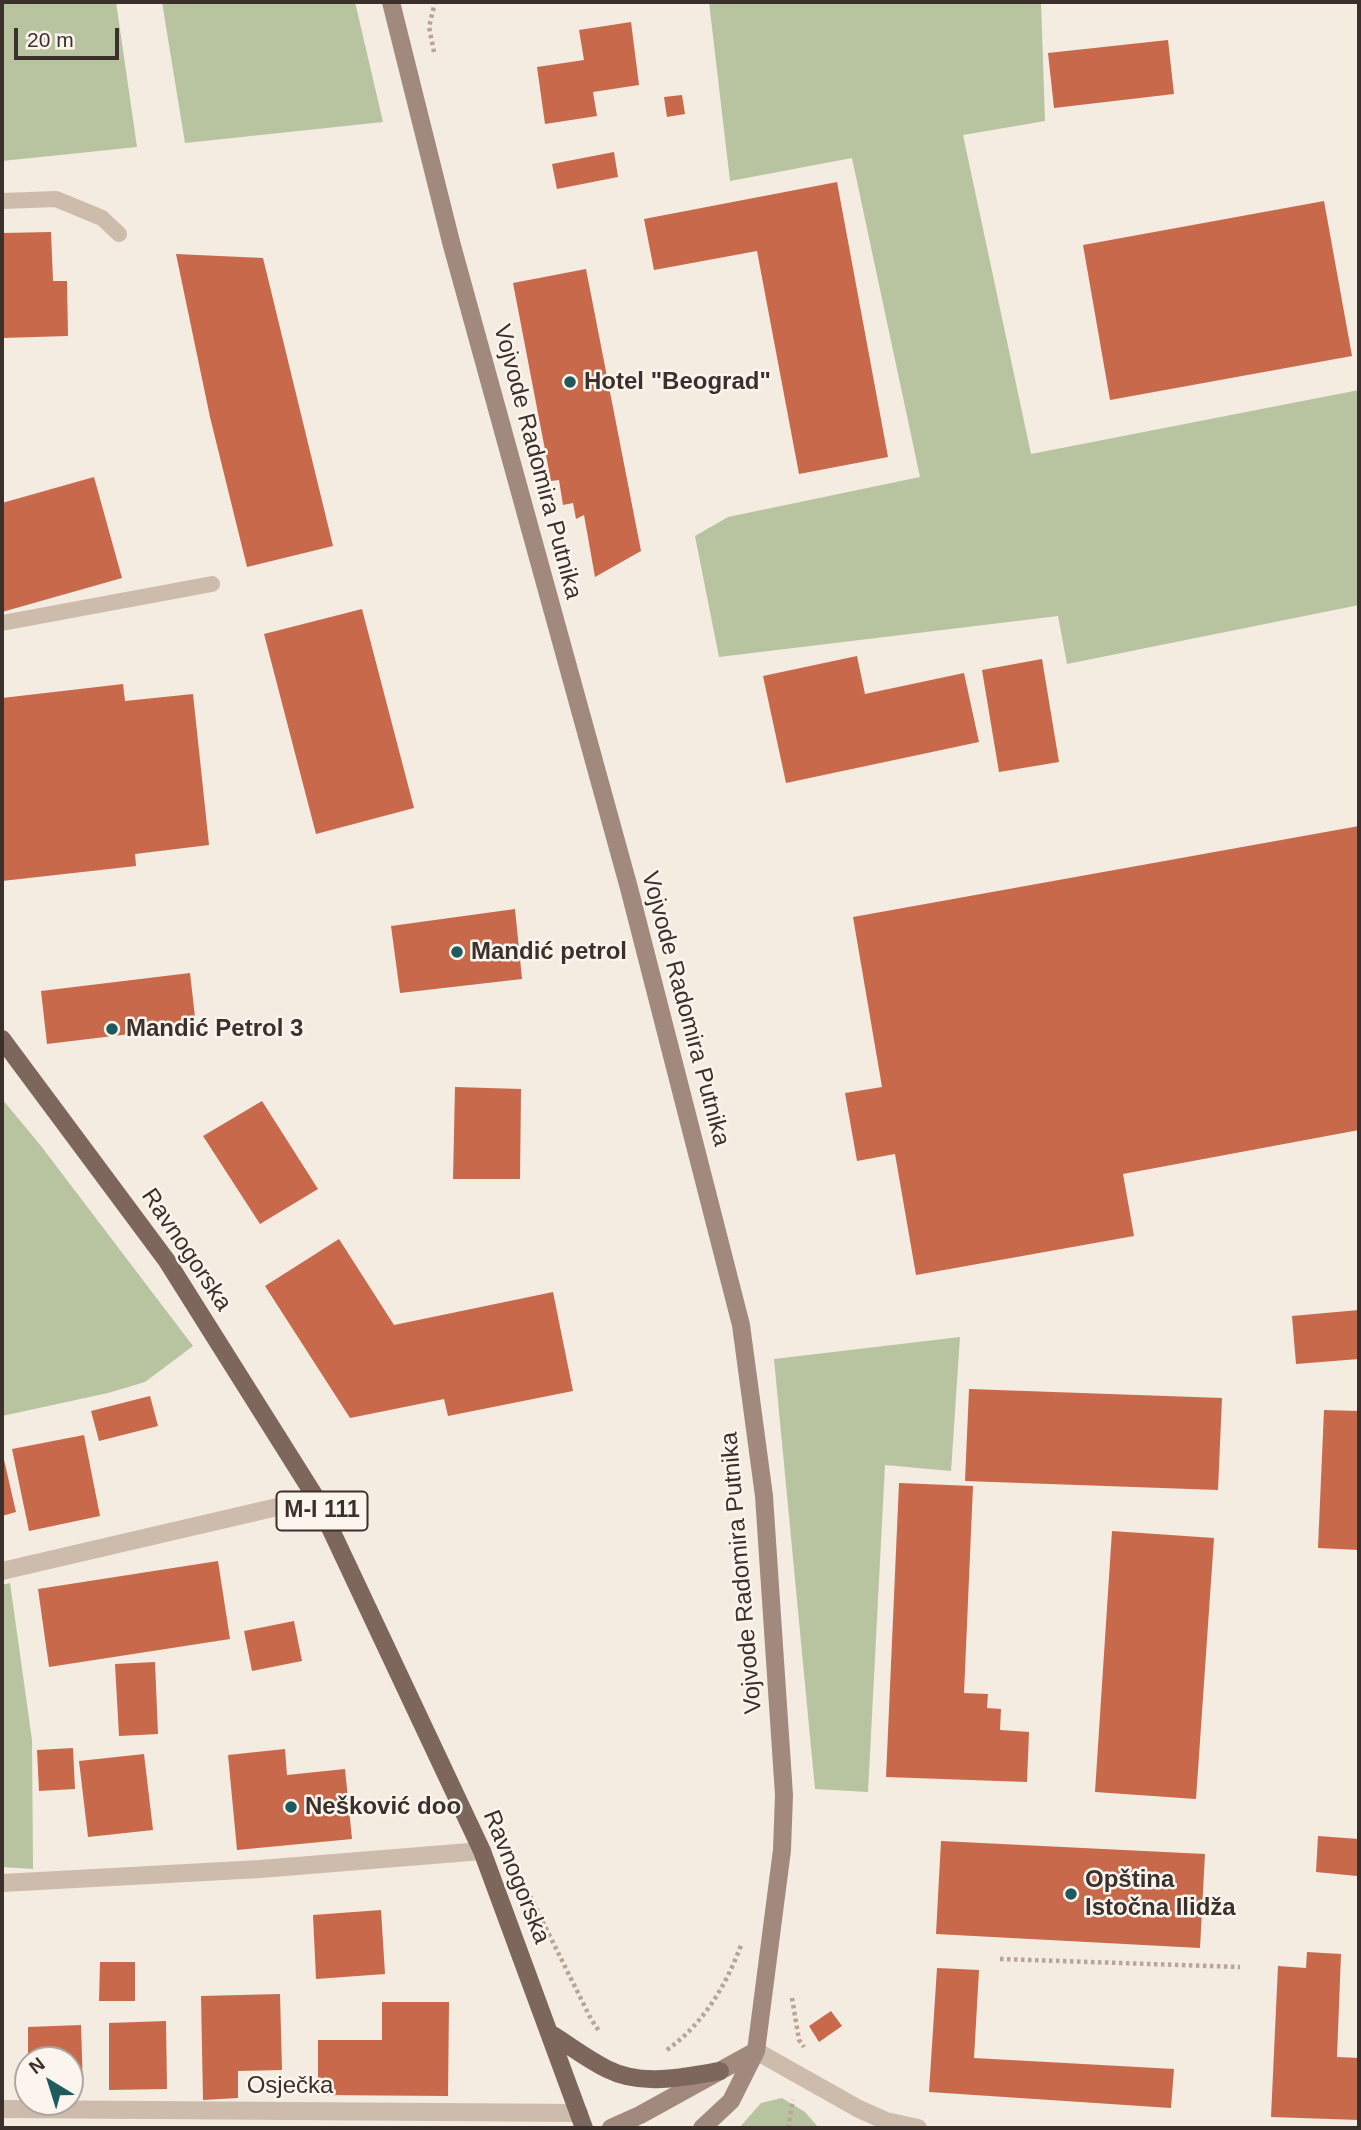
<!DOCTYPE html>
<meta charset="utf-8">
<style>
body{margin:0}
#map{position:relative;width:1361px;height:2130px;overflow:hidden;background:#f4ebe1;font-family:Helvetica,sans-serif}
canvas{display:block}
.frame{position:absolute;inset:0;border:4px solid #3b302b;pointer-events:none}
.north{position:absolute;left:14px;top:2046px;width:70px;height:70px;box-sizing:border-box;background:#fbf5ee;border:2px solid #aea6a0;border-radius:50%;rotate:322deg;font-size:19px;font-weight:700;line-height:28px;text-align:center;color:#3b302b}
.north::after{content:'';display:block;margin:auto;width:24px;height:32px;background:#1f5a5e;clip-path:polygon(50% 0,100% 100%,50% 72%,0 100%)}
.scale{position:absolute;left:14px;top:28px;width:105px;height:32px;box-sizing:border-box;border:4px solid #3b302b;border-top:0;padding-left:9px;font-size:21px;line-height:24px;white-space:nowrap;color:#3b302b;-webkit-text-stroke:5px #fbf5ee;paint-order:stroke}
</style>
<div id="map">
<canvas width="1361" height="2130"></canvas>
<div class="frame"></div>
<div class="north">N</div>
<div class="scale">20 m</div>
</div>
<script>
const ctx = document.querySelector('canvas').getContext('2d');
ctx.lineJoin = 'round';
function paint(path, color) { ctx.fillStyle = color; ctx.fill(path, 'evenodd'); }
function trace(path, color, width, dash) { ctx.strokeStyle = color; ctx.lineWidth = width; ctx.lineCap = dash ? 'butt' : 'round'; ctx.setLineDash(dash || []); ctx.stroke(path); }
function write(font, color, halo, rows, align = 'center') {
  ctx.font = font + ' Helvetica,sans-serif'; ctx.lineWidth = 5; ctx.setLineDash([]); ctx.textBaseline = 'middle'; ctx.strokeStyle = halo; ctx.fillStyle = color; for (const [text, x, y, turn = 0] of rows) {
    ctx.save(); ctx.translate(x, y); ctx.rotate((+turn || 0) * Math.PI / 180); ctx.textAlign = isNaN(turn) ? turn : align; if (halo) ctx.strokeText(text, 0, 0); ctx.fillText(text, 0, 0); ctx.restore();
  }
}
paint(new Path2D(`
 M2,2h114l21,145 -135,14z
 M162,2h193l28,120 -198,21z
 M709,2h332l4,119 -82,14 68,319 328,-64v215l-292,59 -9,-48 -339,41 -24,-121 33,-19 192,-40 -68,-319 -122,23z
 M2,1099l39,47 152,200 -48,36 -37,11 -106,23z
 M960,1337l-9,134 -66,-6 -17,327 -53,-3 -41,-430z
 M10,1583l22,157 1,129 -31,-2v-282z
 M782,2098l23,14 14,16h-80l22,-25z`), '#b8c4a0');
paint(new Path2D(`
 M631,22l8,63 -46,7 4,24 -52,8 -8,-57 47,-7 -5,-30z
 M1168,40l6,54 -120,14 -6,-55z
 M682,95l3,19 -18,3 -3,-20z
 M614,152l4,25 -61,12 -5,-25z
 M837,182l51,275 -89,17 -42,-223 -103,19 -10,-51z
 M1324,201l28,155 -242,44 -27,-155z
 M51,232l2,49h14l1,55 -66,2v-105z
 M176,254l87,4 70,288 -86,21 -37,-150z
 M586,269l55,282 -46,26 -11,-62 -8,4 -3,-16 -10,2 -4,-25 -8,1 -38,-198z
 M94,477l28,101 -120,34v-109z
 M362,609l52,199 -98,26 -52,-200z
 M857,656l8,38 99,-21 15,69 -193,41 -23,-107z
 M1042,659l17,103 -60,10 -17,-102z
 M123,684l2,17 68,-7 16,151 -74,9 1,12 -134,15v-183z
 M1359,826v304l-236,44 11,62 -218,39 -21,-121 -38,7 -12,-68 37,-6 -29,-170z
 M515,909l7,70 -122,14 -9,-67z
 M190,973l6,53 -149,18 -6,-53z
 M455,1087l66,2 -1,90h-67z
 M262,1101l56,88 -58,35 -57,-88z
 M339,1239l55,86 159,-33 20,99 -125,25 -4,-17 -94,19 -85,-132z
 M1359,1310v49l-63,5 -4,-48z
 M969,1389l253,9 -4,92 -253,-9z
 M150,1396l8,30 -59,15 -8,-30z
 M1324,1410l35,1v139l-41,-2z
 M84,1435l16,81 -71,15 -17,-82z
 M2,1451l14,61 -14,4z
 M899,1483l74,3 -9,207 24,1 -1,14 14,1 -1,21 29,2 -2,50 -141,-5z
 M1112,1531l102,7 -18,261 -101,-7z
 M218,1561l12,78 -181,28 -11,-78z
 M294,1621l8,40 -50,10 -8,-40z
 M155,1662l3,72 -39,2 -4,-72z
 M73,1748l2,41 -36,2 -2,-41z
 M285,1749l2,26 58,-6 7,70 -115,11 -9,-95z
 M144,1754l9,76 -65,7 -9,-76z
 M1318,1836l41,3 -2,37 -41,-4z
 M941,1841l264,13 -5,94 -264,-14z
 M381,1910l4,64 -69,5 -3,-64z
 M1307,1952l34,2 -4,103 22,1v62l-88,-3 7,-151 28,2z
 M100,1962h35v39h-36z
 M937,1968l42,2 -5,88 200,11 -3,39 -242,-16z
 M280,1994l2,76 -44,1v27l-35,2 -2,-104z
 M382,2002h67l-1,94 -130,-1v-55h64z
 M831,2011l11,15 -23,16 -10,-16z
 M166,2021l1,68 -58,1v-67z
 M81,2025l2,64 -13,1v-30h-42v-33z`), '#c8694b');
trace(new Path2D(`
 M434,52l-5,-25 6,-25
 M530,1896l61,123 8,12
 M1000,1959l240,8
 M792,1998l7,42 5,7
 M667,2050c36,-26 59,-64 74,-105
 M788,2128l5,-28`), '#b9a596', 4.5, [3.5, 3.5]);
trace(new Path2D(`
 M2,201l54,-2 46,19 17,16
 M2,623l210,-39`), '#cdbbac', 16);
trace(new Path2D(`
 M2,1571l314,-73
 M2,1883l258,-14 222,-18
 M756,2051l103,58 27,12 32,7
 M2,2109l577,4`), '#cdbbac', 18);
trace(new Path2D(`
 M391,2l60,240 178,646 112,437 23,171 20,299 -2,55 -26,201 -25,50 -29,27
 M611,2128l29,-13 116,-64`), '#a18a7d', 18);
trace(new Path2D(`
 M2,1039l165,222 149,237 166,353 102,277
 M551,2034c18,11 36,25 56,35 35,18 76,8 113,2`), '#7d675c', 18);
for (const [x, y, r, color] of [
 [570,382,7,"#1f5a5e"],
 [457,952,7,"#1f5a5e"],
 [112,1029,7,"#1f5a5e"],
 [291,1807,7,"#1f5a5e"],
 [1071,1894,7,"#1f5a5e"]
]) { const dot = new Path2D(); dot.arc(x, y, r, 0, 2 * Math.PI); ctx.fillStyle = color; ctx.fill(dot); trace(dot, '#fbf5ee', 2.5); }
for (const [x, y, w] of [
 [322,1511,91]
]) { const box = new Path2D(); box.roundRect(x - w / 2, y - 19.5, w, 39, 5); ctx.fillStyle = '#fbf5ee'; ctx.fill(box); trace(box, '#3b302b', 2); }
write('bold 23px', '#3b302b', null, [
 ["M-I 111",322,1511]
]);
write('bold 24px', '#3b302b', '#fbf5ee', [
 ["Hotel \"Beograd\"",584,382],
 ["Mandić petrol",471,952],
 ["Mandić Petrol 3",126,1029],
 ["Nešković doo",305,1807],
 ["Opština",1085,1880],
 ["Istočna Ilidža",1085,1908]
], 'left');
write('24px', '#3b302b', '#fbf5ee', [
 ["Vojvode Radomira Putnika",537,462,75],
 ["Vojvode Radomira Putnika",685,1009,75],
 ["Ravnogorska",186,1250,56],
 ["Vojvode Radomira Putnika",742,1573,-95],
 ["Ravnogorska",516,1877,68],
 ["Osječka",290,2086]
]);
</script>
